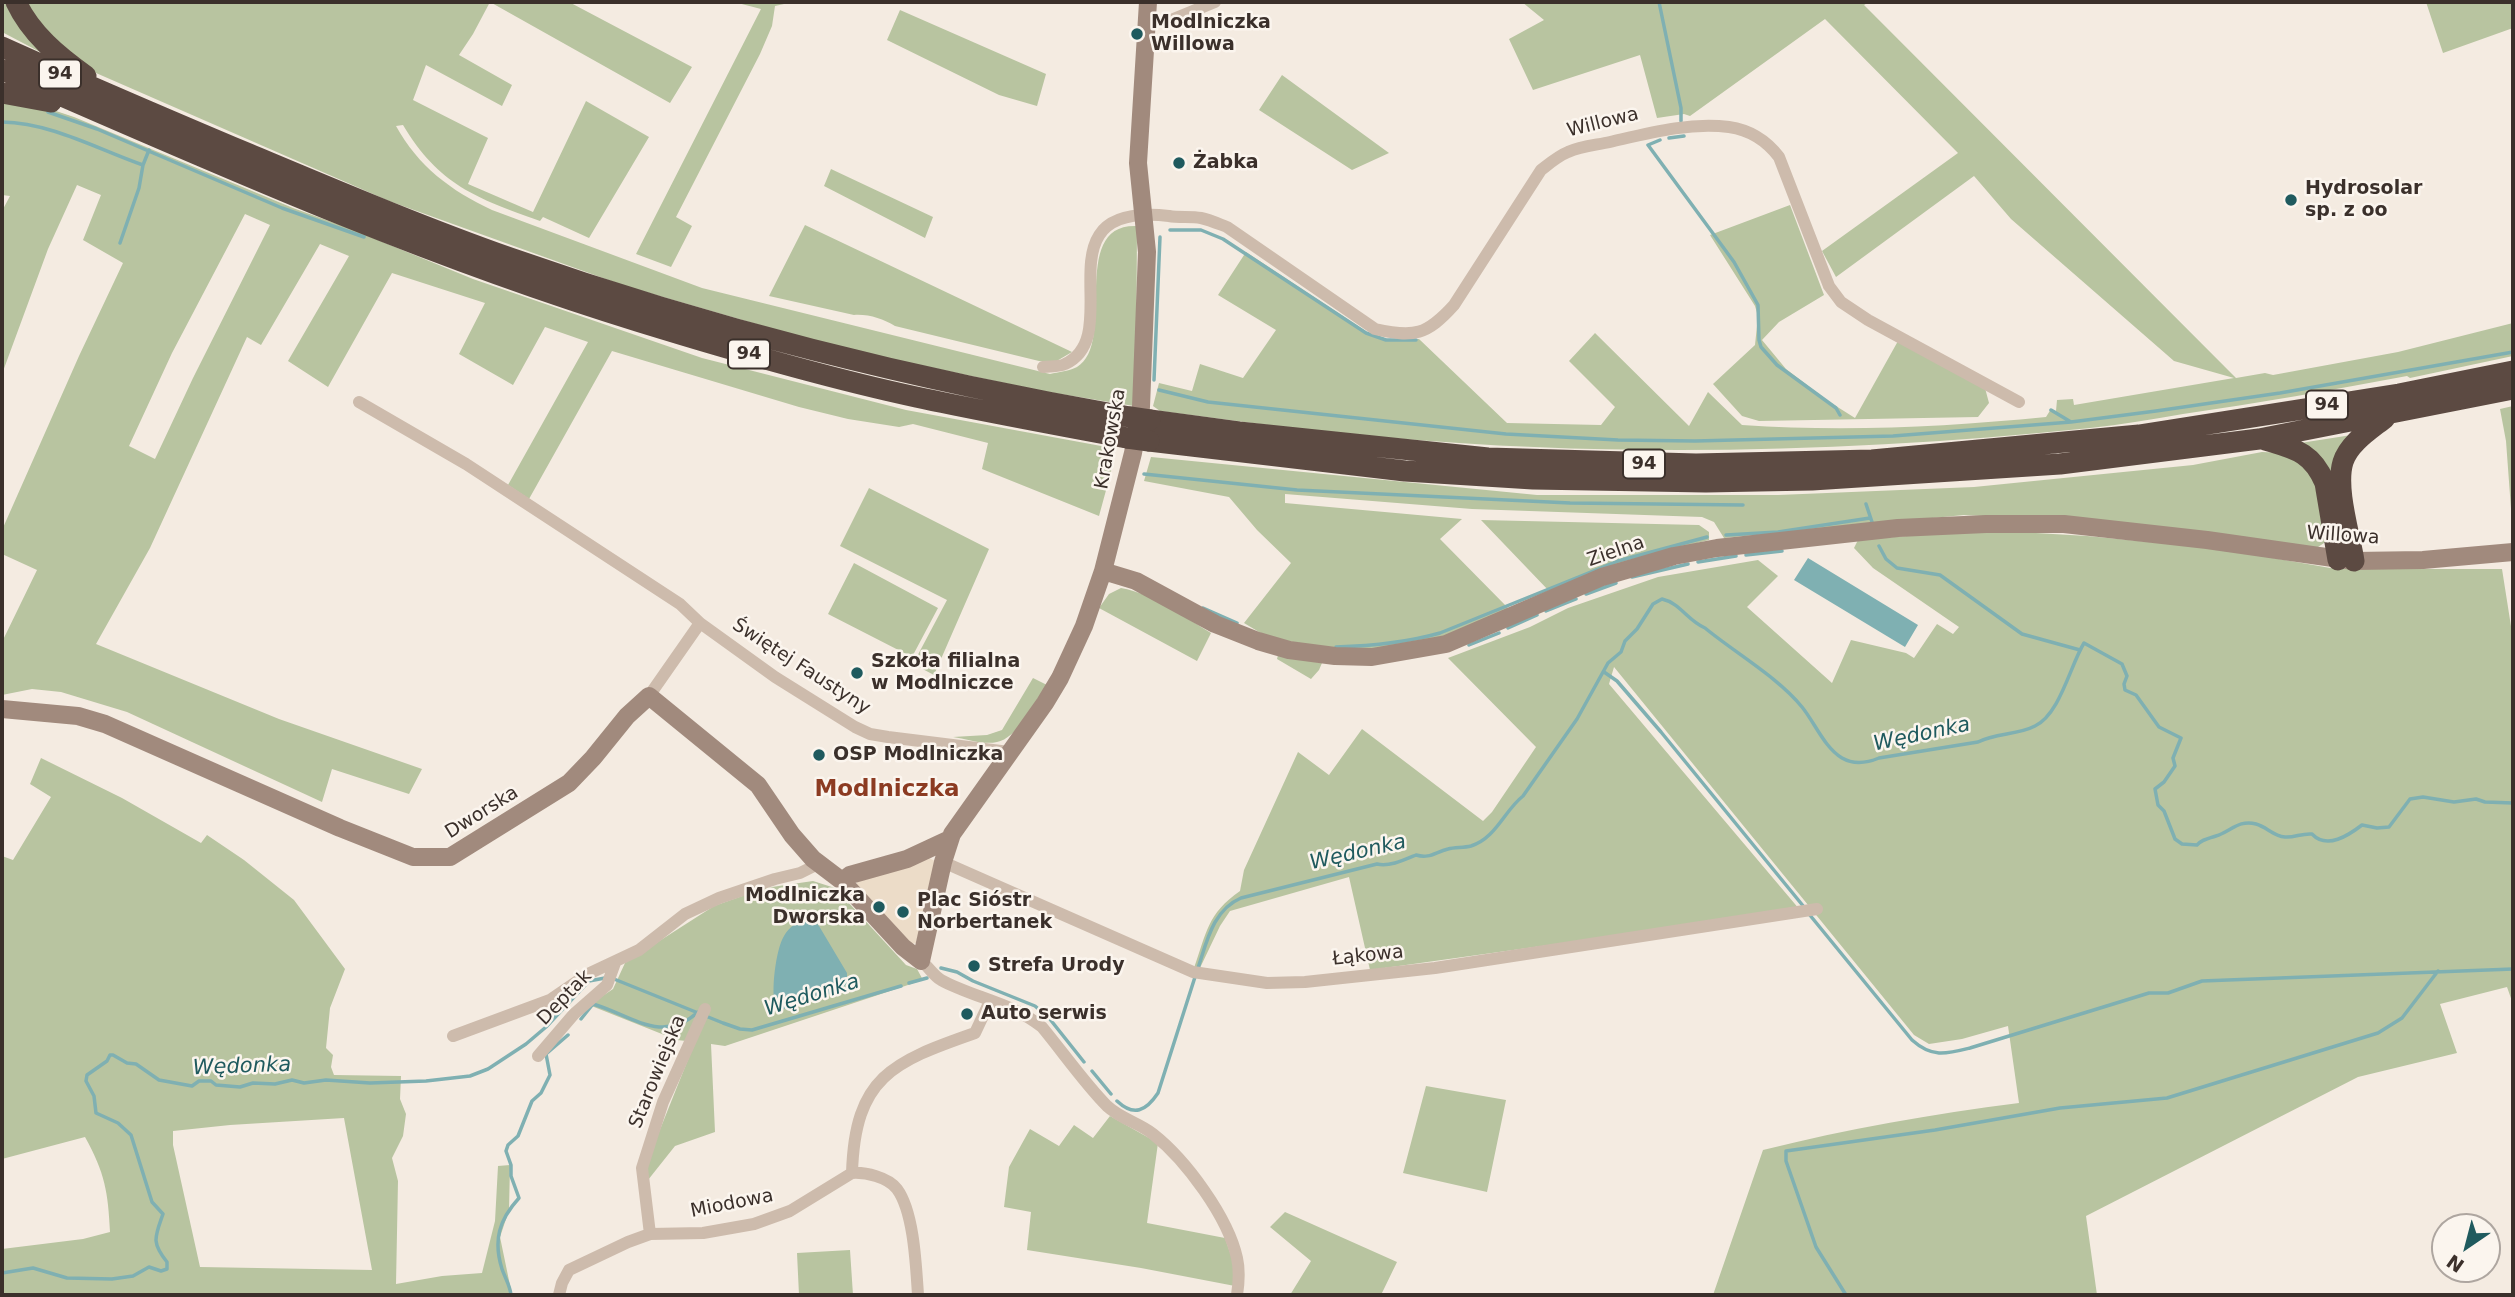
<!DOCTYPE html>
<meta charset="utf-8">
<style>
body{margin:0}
#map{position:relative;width:2515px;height:1297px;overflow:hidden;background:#f4ebe1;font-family:"DejaVu Sans",sans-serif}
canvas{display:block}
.frame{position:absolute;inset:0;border:4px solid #3b302b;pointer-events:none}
.north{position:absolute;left:2431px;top:1213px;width:70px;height:70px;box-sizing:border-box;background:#fbf5ee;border:2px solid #aea6a0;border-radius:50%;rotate:215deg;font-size:19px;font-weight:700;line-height:28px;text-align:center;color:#3b302b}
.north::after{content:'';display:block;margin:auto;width:24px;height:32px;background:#1f5a5e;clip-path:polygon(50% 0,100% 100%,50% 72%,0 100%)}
</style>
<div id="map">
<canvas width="2515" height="1297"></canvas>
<div class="frame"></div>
<div class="north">N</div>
</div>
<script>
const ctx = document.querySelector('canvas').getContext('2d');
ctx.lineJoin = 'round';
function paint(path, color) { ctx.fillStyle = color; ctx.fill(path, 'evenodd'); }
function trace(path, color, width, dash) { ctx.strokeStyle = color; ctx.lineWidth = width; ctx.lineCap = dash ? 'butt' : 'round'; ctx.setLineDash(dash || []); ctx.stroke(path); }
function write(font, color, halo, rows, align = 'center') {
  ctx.font = font + ' "DejaVu Sans",sans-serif'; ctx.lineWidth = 5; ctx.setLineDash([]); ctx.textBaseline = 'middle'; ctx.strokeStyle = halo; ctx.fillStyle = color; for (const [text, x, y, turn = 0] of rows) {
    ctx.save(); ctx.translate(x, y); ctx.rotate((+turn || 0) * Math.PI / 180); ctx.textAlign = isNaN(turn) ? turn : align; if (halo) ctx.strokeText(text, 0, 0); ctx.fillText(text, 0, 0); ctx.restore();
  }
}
paint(new Path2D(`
 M2,2h4l36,51 -40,-21z
 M23,2h467l-17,32 -14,21 53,30 -10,21 -76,-41 -13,35 75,38 -20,46 65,28 53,-111 63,36 -60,101 -46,-21 -3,4c-64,-23 -101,-36 -137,-96l-7,1c22,40 55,65 96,84l210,78 348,86c8,-2 20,-3 27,-7 41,-24 -10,-144 60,-141l-1,155 -2,25 -92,-15 -203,-43 -214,-62 -236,-85 -293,-128 -39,-27z
 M490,2h79l123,65 -22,36z
 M734,2h50v2l-9,2 -3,20 -12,28 -84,163 16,9 -21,41 -35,-13 125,-245z
 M1522,2h347l-5,3 372,373 29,-5 8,2 125,-23 115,-29v33l-103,22 -3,-2c-74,14 -149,27 -224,38 -31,5 -62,11 -93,14 -232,24 -466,30 -699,10 -77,-6 -154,-17 -231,-27l-7,-5 6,-23 33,8 8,-27 43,14 33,-48 -58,-35 28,-43 121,80 20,7h32l88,84 94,2 14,-18 -46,-46 26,-28 94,93 19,-34 34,33c102,7 203,2 304,-8l5,-8 5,2 1,-11 16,-1 1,6 160,-27 -60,-17 -163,-142 -37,-43 -138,101 -14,-26 136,-98 -133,-134 -135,97 -6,-2 -27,4 -17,-63 -107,35 -24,-51 35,-19z
 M2426,2h87v26l-70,25z
 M900,10l146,64 -9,32 -38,-11 -112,-55z
 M1282,75l107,78 -37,17 -93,-60z
 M2,99l33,5 39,13 219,91 58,21 122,50 229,79 204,52 206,38 -1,24 -12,44 -117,-47 6,-26 -75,-19 -14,3 -51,-8 -49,-12 -187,-56 -83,148 -21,-14 80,-143 -43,-15 -32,58 -54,-31 26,-51 -93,-30 -64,114 -40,-26 61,-105 -29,-12 -59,101 -14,-8 -97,211 -54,96 183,75 143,50 -13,25 -77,-25 -10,33 -195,-90 -66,-20 -29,-3 -30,6v-53l35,-72 -35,-16v-24l77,-174 44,-93 -40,-23 18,-45 -24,-10 -29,64 -46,125v-163l8,-15 -8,-1zM245,214l25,11 -77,153 -38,81 -26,-13 43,-93z
 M831,169l102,48 -8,21 -101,-52z
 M1790,205l34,90 -45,27 -17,18 24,29 42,32 27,17 43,-77 87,47 4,15 -11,14 -219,4 -17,-5 -29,-32 42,-39 3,-29 -3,-10 -45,-71z
 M805,225l267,127 -17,10 -16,-1 -144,-35c-12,-7 -26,-12 -41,-11l-85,-19z
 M2513,406v130l-7,-95 -6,-32z
 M2358,434l-29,49 -35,-39z
 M2262,452l25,1 24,14 16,74 -12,8 -234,-28 -117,-6 -240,23 -10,-16 -12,-5 -230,-8 -187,-15v9l177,16 -22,20 70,71 -66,26 -90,16 -85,-14 -25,-15 47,-60 -34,-33 -28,-33 -85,-16 7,-24 386,38h241l196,-8 219,-22z
 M869,488l120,61 -55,126 -21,-11 34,-64 -107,-54z
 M1481,520l218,5 10,7v8l-79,20 -80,32z
 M2002,531l85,5 135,13 114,20h166l11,70v365l-6,-17 -67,17 17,49 -99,24 -272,139 11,79h-384l50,-145c84,-21 169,-36 256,-47l-11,-77 -46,13 -33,5 -15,-9 -300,-368 -5,17 191,226 -430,60 -21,-93 -119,34 -10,15 -21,44 -5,-2c13,-36 13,-54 46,-77l4,-21 54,-118 31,23 33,-46 121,92 9,-9 44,-65 -88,-89 82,-31 38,-19 90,-31 100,-17 20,16 -31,31 85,76 19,-43 55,13 8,5 23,-34 16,10 6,-7 -86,-59 -19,-20 4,-8 73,-6z
 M854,563l84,45 -26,49 -84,-43z
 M1121,588c33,6 62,28 90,45l-14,28 -98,-53 10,-14z
 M1278,655l44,8 -3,7 -8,9 -34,-20z
 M1033,678l16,8c-12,16 -33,53 -52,56 -14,3 -30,-3 -44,-5l34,-2 15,-5z
 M41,758l81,40 79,45 6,-8 37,25 50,40 51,69 -15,39 -4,40 7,7 -2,12 3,8 67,1 -1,23 6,15 -3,22 -11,22 6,23 -2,103 46,-8 40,-3 13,-52 3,-55 12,-1 -1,45 -9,27 12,58h-510v-46l81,-10 27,-7c-2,-40 -5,-59 -25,-95l-83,22v-303l11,4 38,-63 -21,-13zM344,1118l28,152 -172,-3 -27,-122v-14l57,-6z
 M813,881l22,7 71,77 11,4 6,11 -198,66 -14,-2 4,88 -40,14 -27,34 -3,-13 50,-125 -18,-2 -88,-35 24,-16 12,-26 89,-57 51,-18z
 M1426,1086l80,14 -19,92 -84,-19z
 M1110,1116l48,27 -11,80 78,15 8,23 2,25 -94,-18 -114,-18 4,-38 -27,-5 5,-40 21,-38 29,17 15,-21 19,13z
 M1285,1212l112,50 -16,33h-91l21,-34 -41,-34z
 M850,1250l3,45h-54l-2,-42z`), '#b8c4a0');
paint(new Path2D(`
 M927,857l10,5 -21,81 -4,1 -55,-59v-3z`), '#ecdcc8');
paint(new Path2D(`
 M1808,558l110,67 -13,22 -111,-67z
 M805,918l9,2 5,6 28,47v10l-5,7 -61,20 -5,-3c-6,-12 0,-59 8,-71 5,-9 13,-14 21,-18z`), '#7fb0b2');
trace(new Path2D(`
 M1659,2l22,106v13
 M48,112l49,17 185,79 82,29
 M2,122c50,1 95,27 141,43l6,-15
 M1669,138l15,-2
 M1660,140l-12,5 86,117 24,43 1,35 2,7 16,18 59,43 4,7
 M1170,230h31l22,9 143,94 20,7h30
 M120,243l19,-55 4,-23
 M1154,380l6,-143
 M1159,390l49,12 298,32 112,6 77,1 198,-5 178,-14 85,-11 124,-18 233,-41
 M2051,410l20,12
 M1144,474l153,16 273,13 173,2
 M1866,504l6,18
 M1726,535l52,-3 92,-14
 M1879,546l7,13 11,9 43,7 82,59 58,16
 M1746,555l36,-4
 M1698,562l38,-6
 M1632,577l56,-13
 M1586,594l30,-11
 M1203,608l34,15
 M1546,611l30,-12
 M1508,628l29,-13
 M1469,645l30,-12
 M1336,647c35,-1 69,-4 104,-14l178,-72 89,-24
 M1604,672l13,9 44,51 143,175
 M1809,914l103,126c20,18 34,14 58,8l179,-55h19l34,-12 311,-12
 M941,968l16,4 16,9 62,25 14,12 35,44
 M1198,968c9,-27 15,-58 43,-70l136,-34c12,3 27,-4 39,-9 14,4 19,-3 32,-6 7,-2 15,-1 23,-3 25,-8 33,-35 52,-50l54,-77 31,-56 13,-11 4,-11 12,-12 16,-25 9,-5c18,4 26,22 43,29 29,24 74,50 97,79 13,16 22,40 40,51 12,7 25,5 37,0l99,-16c18,-9 40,-7 57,-16 25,-12 35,-60 49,-83l38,21 5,12 -3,8 1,6 11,5 23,32 22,11 -8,20 2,8 -11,16 -9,7 3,16 6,6 11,28 7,5 15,1c6,-6 10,-6 19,-9 14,-4 23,-17 40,-12 11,3 17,12 29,13 9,1 17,-4 27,-3 15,16 37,1 50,-9l15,3 12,-1 21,-28 13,-2 31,5 22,-3 9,3 28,1
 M614,979l109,44 17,6 12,1 149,-44
 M909,983l18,-5
 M581,1019l12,-15c38,11 69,41 105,8
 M1092,1071l19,23
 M1117,1101c17,16 29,10 41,-8l37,-116
 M2,1273l31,-5 34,10 45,1 21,-3 16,-9 12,4 6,-2v-7c-16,-20 -12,-25 -4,-48l-11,-12 -21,-67 -13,-12 -22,-10 -2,-17 -8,-15 1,-6 20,-14 3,-6h3l14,8 9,1 23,16 33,6 7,-5h12l5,4 24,2 13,-4 22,1 17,-4 12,3 22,-3 44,3 56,-2 44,-5 18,-7 38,-25 20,-17 43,-46 16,-3
 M511,1295c-1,-10 -6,-17 -9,-26 -9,-29 -3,-49 17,-71l-8,-22v-11l-5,-14 2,-6 10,-9 14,-35 9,-8 9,-18 -4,-21 22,-19
 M1846,1295l-30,-48 -30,-86v-10l149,-21 125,-22 107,-10 211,-65 24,-15 36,-47`), '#7fb0b2', 3.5);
trace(new Path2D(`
 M1147,22l24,-2 44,-18
 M1043,367c7,-1 16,0 22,-3 65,-30 -32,-163 104,-148 10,2 22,0 32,2 9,2 18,6 26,9l148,102c39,9 52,6 79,-24l87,-135c9,-7 17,-14 27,-18 13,-6 29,-7 42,-10 39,-9 79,-20 119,-15 21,3 37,13 50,30l50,129 12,16 27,18 151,82
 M359,402l107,62 214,140 20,19 75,54 80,50 15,7 18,3 121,15
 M649,696l51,-73
 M943,862l250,110 74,11 38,-1 130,-14 382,-59
 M921,961c8,6 12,14 20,19 33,18 72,23 101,47 20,24 43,57 65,79 14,13 32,17 46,28 33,26 75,83 84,124 3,13 2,24 0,37
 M453,1036l97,-36 38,-26 51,-24 46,-36 34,-16 56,-19 25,-6 18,-9
 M538,1056l36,-42 33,-29 8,-22
 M852,1173c3,-96 40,-111 123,-140l15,-32
 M650,1234l-8,-66 21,-66 42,-93
 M559,1295l3,-12 7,-13 59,-28 22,-8 53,-1 51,-9 36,-13 62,-38c13,-1 36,4 45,16 17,23 19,77 21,106`), '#cdbbac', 12);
trace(new Path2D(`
 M1103,571l33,10 79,43 43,17 31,9 46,6 37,1 74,-13 156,-67 72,-21 43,-8 181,-20 88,-4h78l143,16 147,21 69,-1 90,-8
 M2,709l76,7 27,8 235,104 73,29h37l119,-74 24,-25 34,-42 22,-20 109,89 34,50 21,24 29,22 61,66 18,14 22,-99 9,-28 93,-131 15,-25 24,-52 19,-55 30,-118 8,-46 6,-155 -9,-89 10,-161
 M842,881l8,-6 57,-16 43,-20`), '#a18a7d', 18);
trace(new Path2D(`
 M16,2c15,32 42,54 70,74
 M2,47c82,37 164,72 247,107 86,36 173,73 261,104 202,71 409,123 620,159
 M2,70c209,91 419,185 638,252 91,28 183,55 276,75 70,15 141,28 211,41
 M2,93l49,9
 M1150,420l89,12 249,26 208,6 176,-4 267,-25 260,-41 114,-23
 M2265,440c30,9 47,12 60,43l13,77
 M1149,441l256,30 128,8 173,3 106,-2 248,-16 199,-25 254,-50
 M2354,561c-4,-26 -19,-73 -11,-99 6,-19 27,-32 42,-44`), '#5c4a42', 21);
trace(new Path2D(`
 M1130,417l20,3
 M1127,438l22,3`), '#5c4a42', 21);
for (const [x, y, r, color] of [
 [1137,34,7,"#1f5a5e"],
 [1179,163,7,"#1f5a5e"],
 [2291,200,7,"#1f5a5e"],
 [857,673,7,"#1f5a5e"],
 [819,755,7,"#1f5a5e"],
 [879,907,7,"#1f5a5e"],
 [903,912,7,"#1f5a5e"],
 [974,966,7,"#1f5a5e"],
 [967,1014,7,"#1f5a5e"]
]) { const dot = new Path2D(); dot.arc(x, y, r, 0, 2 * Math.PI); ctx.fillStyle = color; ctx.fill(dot); trace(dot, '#fbf5ee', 2.5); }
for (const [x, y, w] of [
 [60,74,42],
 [749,354,42],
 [2327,405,42],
 [1644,464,42]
]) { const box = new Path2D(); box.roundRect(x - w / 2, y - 14.5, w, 29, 5); ctx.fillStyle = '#fbf5ee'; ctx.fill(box); trace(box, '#3b302b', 2); }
write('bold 18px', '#3b302b', null, [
 ["94",60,74],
 ["94",749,354],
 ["94",2327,405],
 ["94",1644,464]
]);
write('bold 19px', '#3b302b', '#fbf5ee', [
 ["Modlniczka",1151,23],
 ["Willowa",1151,45],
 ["Żabka",1193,163],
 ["Hydrosolar",2305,189],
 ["sp. z oo",2305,211],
 ["Szkoła filialna",871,662],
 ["w Modlniczce",871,684],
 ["OSP Modlniczka",833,755],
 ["Modlniczka",865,896,"right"],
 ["Dworska",865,918,"right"],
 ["Plac Sióstr",917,901],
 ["Norbertanek",917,923],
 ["Strefa Urody",988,966],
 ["Auto serwis",981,1014]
], 'left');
write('19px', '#3b302b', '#fbf5ee', [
 ["Willowa",1603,123,-14],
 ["Krakowska",1111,439,-80],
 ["Willowa",2343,536,4],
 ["Zielna",1616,552,-19],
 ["Świętej Faustyny",801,667,33],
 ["Dworska",482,813,-32],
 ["Łąkowa",1368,956,-6],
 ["Deptak",565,998,-46],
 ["Starowiejska",658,1072,-68],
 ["Miodowa",732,1204,-11]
]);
write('italic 21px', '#1f5a5e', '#fbf5ee', [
 ["Wędonka",1922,735,-12],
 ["Wędonka",1358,853,-13],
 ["Wędonka",812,996,-17],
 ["Wędonka",242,1067,-2]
]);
write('bold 23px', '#8c3b22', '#fbf5ee', [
 ["Modlniczka",887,790]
]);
</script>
